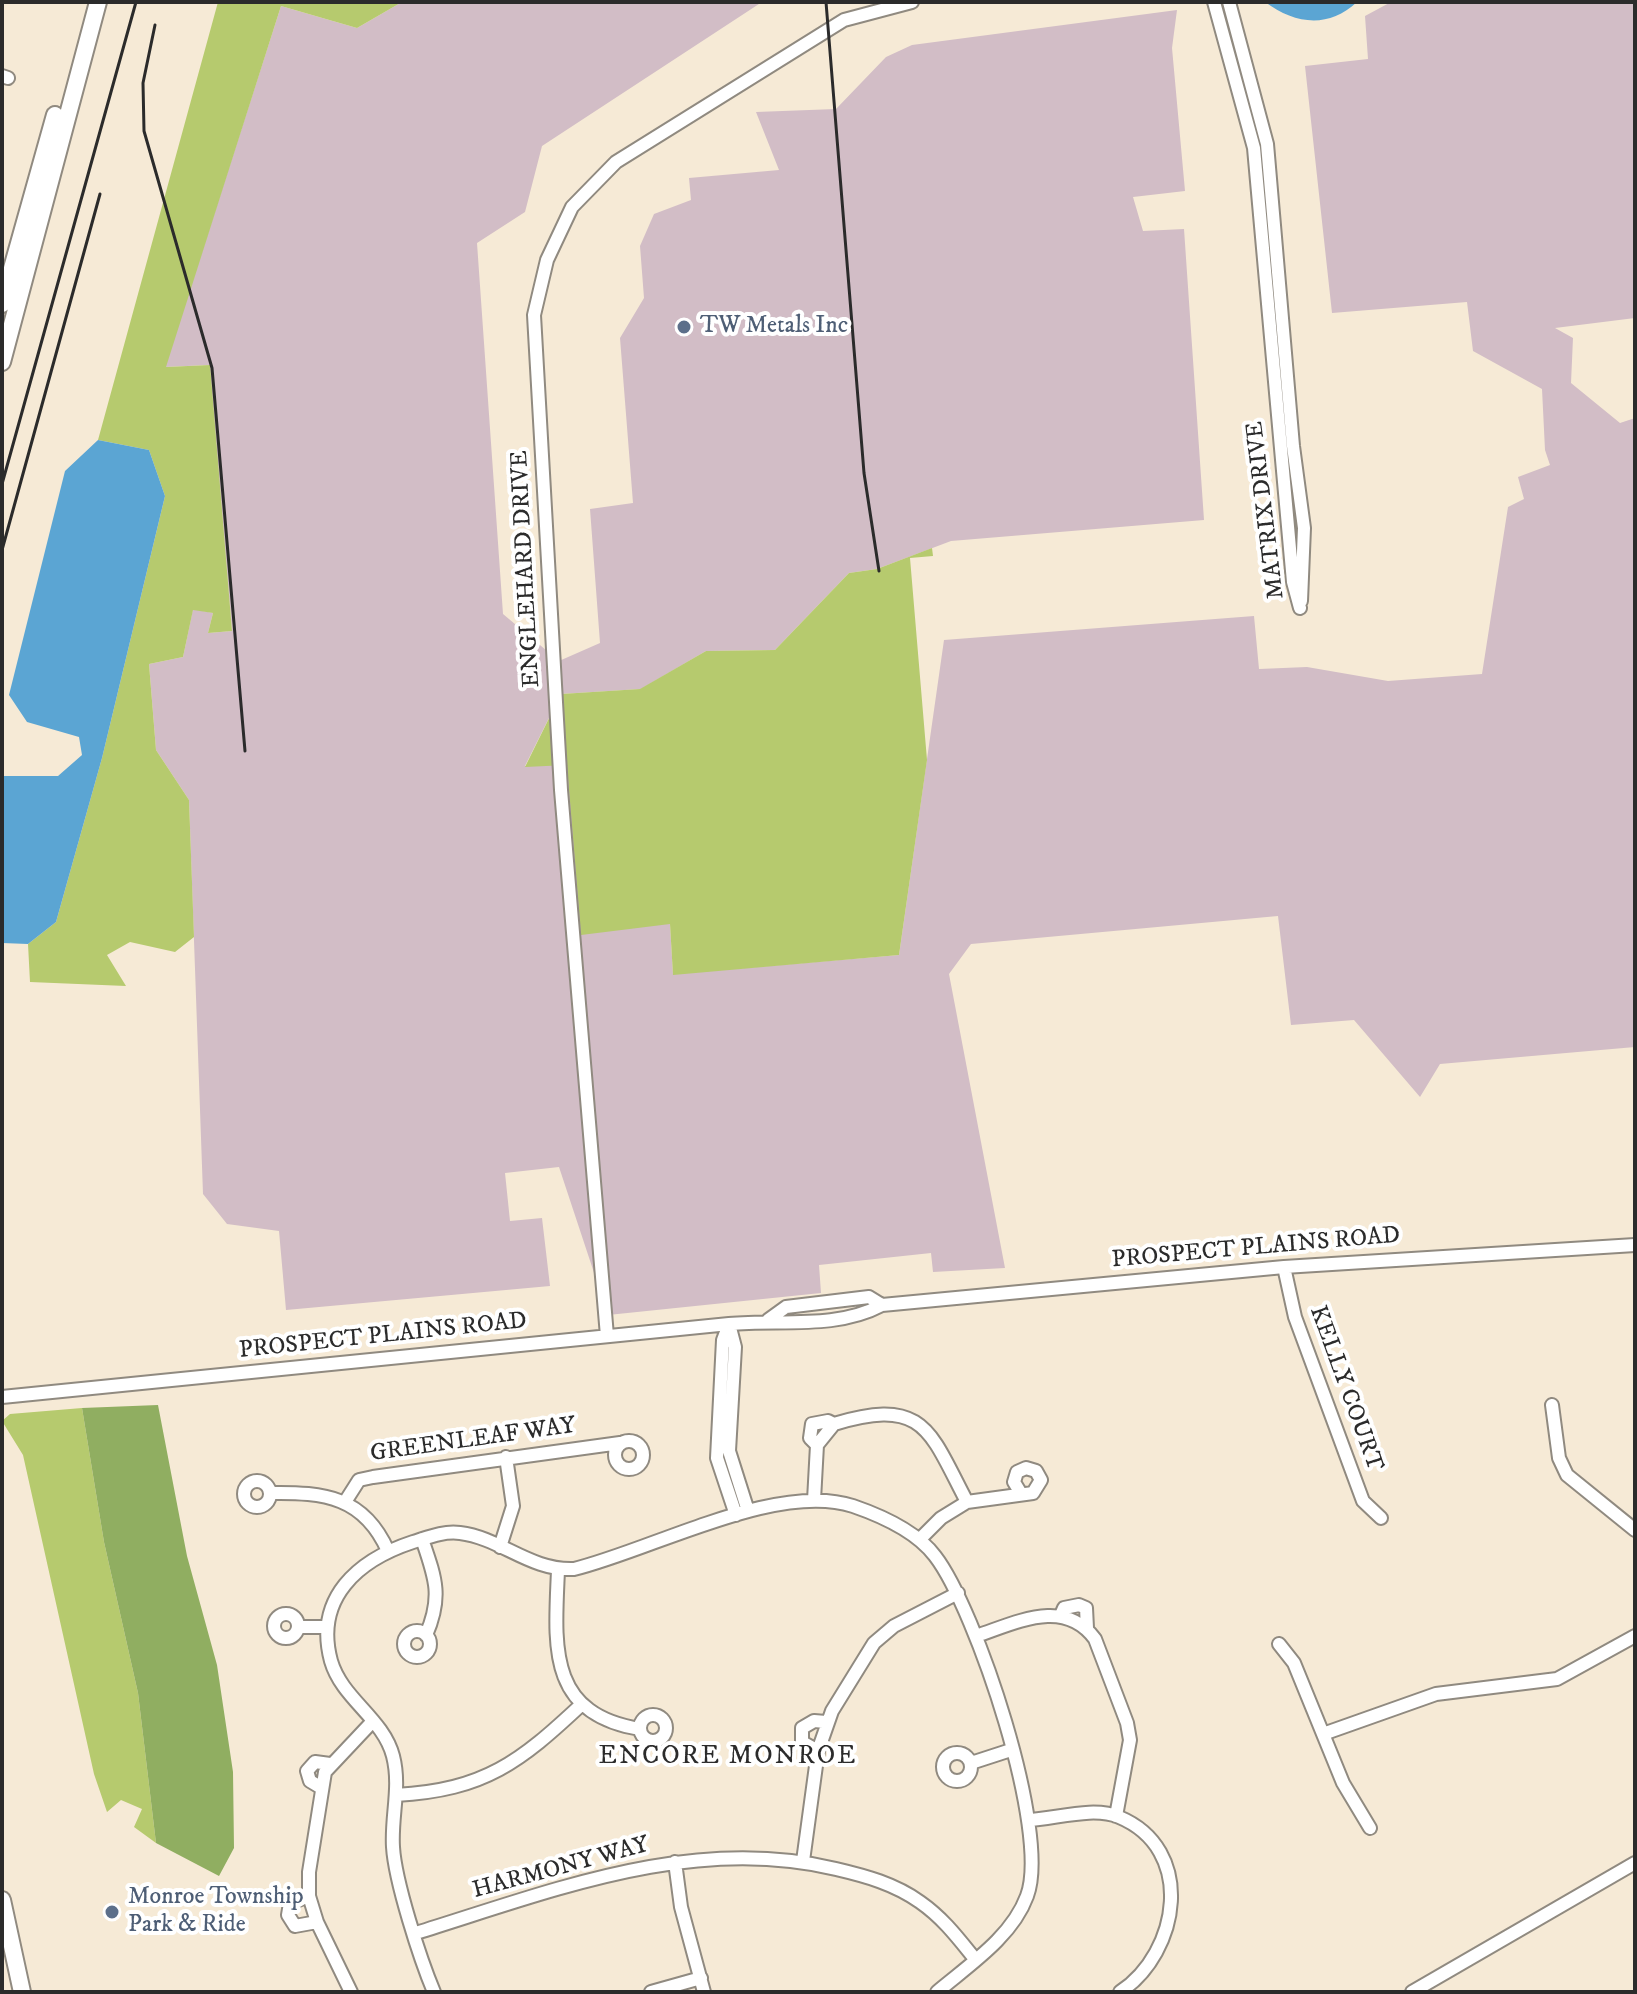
<!DOCTYPE html>
<style>
body{margin:0}
#map{position:relative;width:1637px;height:1994px;overflow:hidden;background:#f6ead6;font-family:"IM FELL DW Pica",serif}
canvas{display:block}
.frame{position:absolute;inset:0;border:4px solid #2b2b2b;pointer-events:none}
</style>
<div id="map">
<canvas width="1637" height="1994"></canvas>
<div class="frame"></div>
</div>
<script>
const ctx = document.querySelector('canvas').getContext('2d');
ctx.lineJoin = 'round';
function paint(path, color) { ctx.fillStyle = color; ctx.fill(path, 'evenodd'); }
function trace(path, color, width, dash) { ctx.strokeStyle = color; ctx.lineWidth = width; ctx.lineCap = dash ? 'butt' : 'round'; ctx.setLineDash(dash || []); ctx.stroke(path); }
function write(font, color, halo, rows, align = 'center') {
  ctx.font = font + ' "IM FELL DW Pica",serif'; ctx.lineWidth = 8; ctx.setLineDash([]); ctx.textBaseline = 'middle'; ctx.strokeStyle = halo; ctx.fillStyle = color; for (const [text, x, y, turn = 0] of rows) {
    ctx.save(); ctx.translate(x, y); ctx.rotate((+turn || 0) * Math.PI / 180); ctx.textAlign = isNaN(turn) ? turn : align; if (halo) ctx.strokeText(text, 0, 0); ctx.fillText(text, 0, 0); ctx.restore();
  }
}
paint(new Path2D(`
 M402,2h360l-220,144 -17,66 -48,31 26,371 56,47 41,-18 -10,-134 43,-6 -13,-165 24,-40 -4,-52 14,-32 37,-14 -2,-22 90,-8 -23,-58 80,-3 50,-52 26,-12 265,-35 -5,38 13,143 -52,6 10,34 41,-2 20,291 -253,21 -74,28 -28,4 -74,77 -69,1 -65,38 -80,5 -36,72 42,-2 103,160 3,50 226,-19 45,-315 310,-24 5,53 48,-2 81,14 94,-7 26,-167 16,-8 -6,-22 32,-12 -5,-15 -3,-61 -69,-38 -6,-49 -135,11 -27,-247 63,-7 -3,-43 26,-14h244v316l-80,10 18,10 -2,45 49,40 15,-5v629l-195,17 -20,33 -66,-77 -63,5 -13,-109 -307,28 -22,30 56,294 -72,4 -2,-19 -112,12 2,28 -213,22 -49,-148 -54,6 5,48 32,-3 8,68 -264,24 -7,-79 -52,-7 -24,-30 -14,-394 -33,-50 -7,-86 34,-7 10,-48 20,4 -5,20 24,-2 -23,-266 -44,2 116,-361 76,22z`), '#d2bdc6');
paint(new Path2D(`
 M218,2h184l-45,26 -76,-22 -115,361 44,-2 22,266 -24,2 5,-20 -20,-3 -10,47 -34,7 7,86 33,50 5,137 -19,15 -45,-10 -23,13 19,31 -96,-4 -2,-38 28,-22 46,-164 63,-262 -16,-46 -51,-10z
 M932,548l1,8 -23,2 17,202 -28,195 -226,20 -3,-51 -89,11 -14,-170 -42,2 36,-73 79,-5 66,-38 69,-1 74,-77 28,-4z
 M82,1408l22,134 34,151 18,150 -22,-16 8,-18 -21,-9 -14,12 -13,-38 -71,-319 -21,-34 8,-7z`), '#b6ca6e');
paint(new Path2D(`
 M158,1405l29,151 30,109 16,107 1,76 -15,28 -63,-33 -18,-150 -34,-151 -22,-134z`), '#90ae61');
paint(new Path2D(`
 M1265,2h92c-29,27 -62,22 -92,0z
 M98,440l51,10 16,46 -63,262 -46,164 -28,22 -26,-1v-167h56l24,-21 -3,-18 -52,-15 -18,-27 56,-224z`), '#5ba5d3');
const minor = new Path2D(`
 M1214,2l40,146 39,434 7,26
 M1229,2l38,142 26,302 11,82 -3,73
 M2,76l6,2
 M1284,1267l11,50 68,184 18,17
 M768,1320l18,-13 83,-10 13,8
 M729,1324l-6,16 -6,118 19,57
 M729,1324l6,23 -6,104 19,60
 M607,1336l-46,-546 -27,-475 13,-55 25,-53 44,-45 228,-142 68,-18
 M2,1397l727,-73c50,-5 106,6 153,-19l402,-38 351,-22
 M1552,1405l7,53 8,17 68,55
 M615 1455a14 14 0 1 1 28 0a14 14 0 1 1-28 0Z
 M817,1445l-7,-7 2,-14 16,-3 6,3
 M244 1494a13 13 0 1 1 26 0a13 13 0 1 1-26 0Z
 M270,1493c55,-1 94,4 118,58
 M814,1500l3,-55 17,-21c91,-28 96,8 133,78
 M345,1502l14,-22 14,-3 247,-34
 M422,1539c13,38 21,57 4,96
 M920,1539l21,-21 26,-16 66,-9 8,-13 -5,-9 -10,-3 -9,4 -3,10 6,10
 M500,1547l13,-41 -7,-49
 M558,1570c-3,74 -12,144 82,159
 M274 1626a12 12 0 1 1 24 0a12 12 0 1 1-24 0Z
 M1061,1615l3,-7 15,-3 7,3 1,20
 M298,1627h28
 M404 1644a13 13 0 1 1 26 0a13 13 0 1 1-26 0Z
 M976,1636c40,-13 88,-39 119,3l32,84 3,17 -14,76
 M1279,1644l15,19 49,120 27,45
 M640 1728a13 13 0 1 1 26 0a13 13 0 1 1-26 0Z
 M1323,1734l113,-40 121,-15 78,-43
 M818,1751l-16,-9v-14l12,-7 12,1
 M943 1767a14 14 0 1 1 28 0a14 14 0 1 1-28 0Z
 M971,1763l40,-13
 M320,1787l-10,-6 -3,-10 8,-9 15,2
 M396,1795c89,-5 124,-33 186,-91
 M1028,1820c27,-1 65,-14 91,-3 77,32 61,135 1,175
 M803,1861l15,-110 14,-40 42,-68 20,-17 64,-33
 M675,1862l6,45 23,85
 M309,1896l-19,7 -2,12 7,11 22,-4
 M416,1933c136,-42 277,-99 420,-64 30,7 59,15 84,33 23,16 38,36 55,57
 M351,1992l-34,-70 -8,-26v-24l16,-100 48,-51
 M434,1992c-14,-33 -39,-111 -41,-145 -2,-31 8,-60 0,-91 -10,-38 -51,-57 -62,-95 -17,-63 27,-101 82,-119 16,-5 30,-11 47,-9 41,5 70,38 114,36 78,-19 203,-88 279,-63 29,10 64,26 82,50 41,53 116,277 92,340 -15,41 -58,69 -90,96
 M651,1992l50,-14
 M1412,1992l223,-129`);
const major = new Path2D(`
 M2,304l53,-189
 M2,362l96,-360
 M2,1900l20,92`);
trace(minor, '#908a80', 16);
trace(major, '#908a80', 20);
trace(minor, '#fff', 12);
trace(major, '#fff', 16);
trace(new Path2D(`
 M826,2l38,471 15,98
 M155,25l-12,58 1,48 68,237 33,383
 M2,484l134,-482
 M2,550l98,-356`), '#2b2b2b', 3);
for (const [x, y, r, color] of [
 [684,327,8,"#5c6f8a"],
 [112,1912,8,"#5c6f8a"]
]) { const dot = new Path2D(); dot.arc(x, y, r, 0, 2 * Math.PI); ctx.fillStyle = color; ctx.fill(dot); trace(dot, '#fff', 3); }
write('24px', '#4e5e75', '#fff', [
 ["TW Metals Inc",700,327],
 ["Monroe Township",128,1898],
 ["Park & Ride",128,1926]
], 'left');
write('24px', '#2b2b2b', '#fff', [
 ["MATRIX DRIVE",1267,510,-97],
 ["ENGLEHARD DRIVE",527,569,-93],
 ["PROSPECT PLAINS ROAD",1256,1249,-5],
 ["PROSPECT PLAINS ROAD",383,1337,-6],
 ["KELLY COURT",1345,1389,70],
 ["GREENLEAF WAY",473,1441,-8],
 ["HARMONY WAY",561,1869,-15]
]);
ctx.letterSpacing = '2px';
write('26px', '#2b2b2b', '#fff', [
 ["ENCORE MONROE",728,1758]
]);
ctx.letterSpacing = '0px';
</script>
